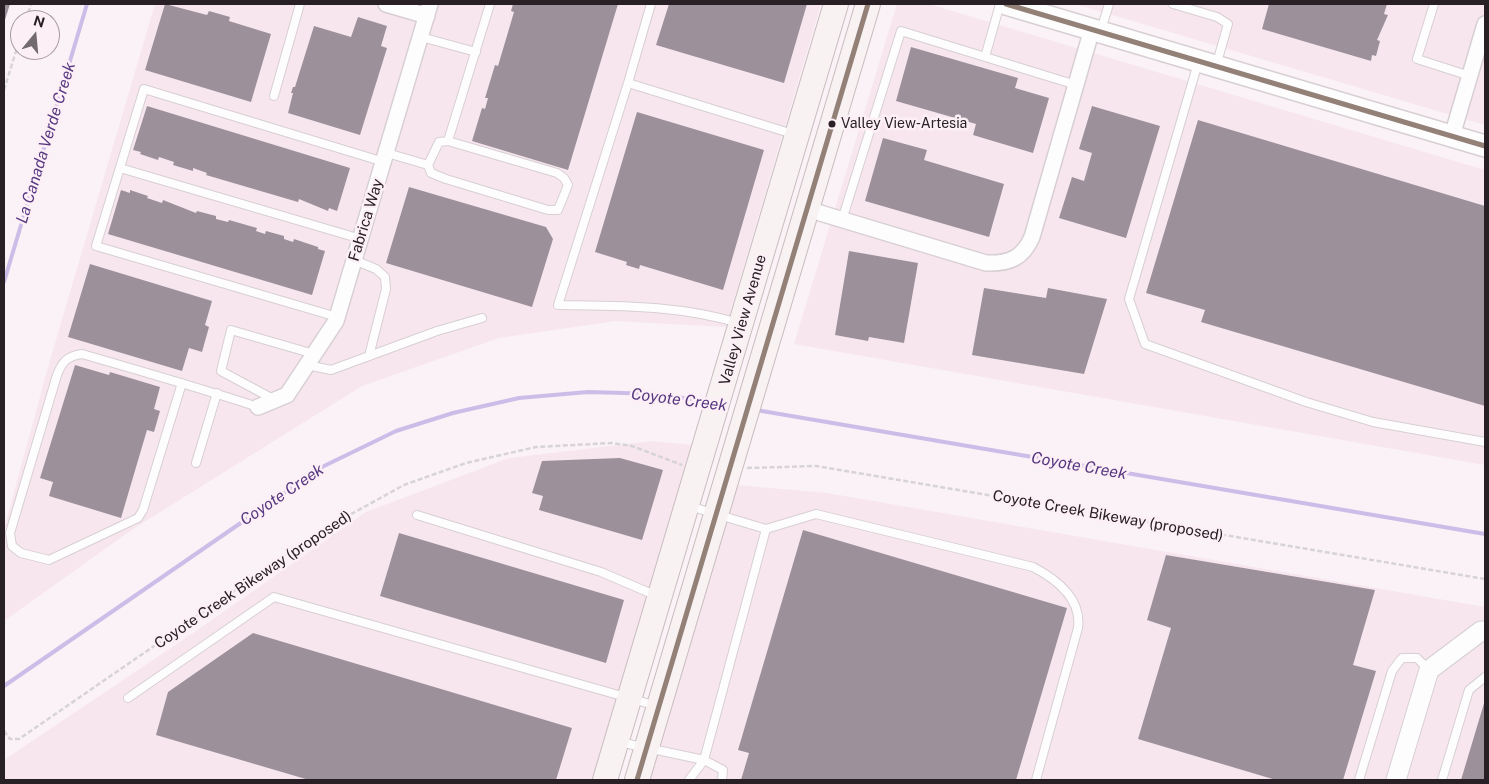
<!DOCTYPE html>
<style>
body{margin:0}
#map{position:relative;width:1489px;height:784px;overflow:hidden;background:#faf2f6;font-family:"Public Sans",sans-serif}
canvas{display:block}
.frame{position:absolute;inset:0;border:5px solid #282024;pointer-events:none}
.north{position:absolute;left:10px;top:10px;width:50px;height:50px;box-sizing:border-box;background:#fdeff6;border:1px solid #a89ca2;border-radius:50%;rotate:17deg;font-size:14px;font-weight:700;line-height:20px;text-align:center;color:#282024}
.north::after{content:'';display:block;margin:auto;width:18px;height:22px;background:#726a6e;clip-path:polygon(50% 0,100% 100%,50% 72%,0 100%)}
</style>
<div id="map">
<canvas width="1489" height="784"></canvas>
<div class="frame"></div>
<div class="north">N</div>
</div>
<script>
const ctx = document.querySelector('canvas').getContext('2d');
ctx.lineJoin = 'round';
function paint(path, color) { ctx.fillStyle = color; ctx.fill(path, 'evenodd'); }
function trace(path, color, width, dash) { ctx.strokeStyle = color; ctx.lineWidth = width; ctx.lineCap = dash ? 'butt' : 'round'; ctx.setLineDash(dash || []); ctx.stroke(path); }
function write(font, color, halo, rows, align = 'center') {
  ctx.font = font + ' "Public Sans",sans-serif'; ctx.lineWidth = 5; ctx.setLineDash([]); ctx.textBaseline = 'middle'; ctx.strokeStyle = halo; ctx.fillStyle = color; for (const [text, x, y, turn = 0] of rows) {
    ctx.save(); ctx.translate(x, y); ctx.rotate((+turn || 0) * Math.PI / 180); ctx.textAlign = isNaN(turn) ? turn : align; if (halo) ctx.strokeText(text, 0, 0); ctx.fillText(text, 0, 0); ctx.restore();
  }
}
paint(new Path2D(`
 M155,4h666l-95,323 -110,-6 -117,17 -137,48 -229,143 -129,92v-92l46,-169z
 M897,4h32l556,166v295l-691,-121z
 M1075,4h410v121z
 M652,441l40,4 -99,335h-589v-20l192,-129 170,-119 143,-54z
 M737,485l90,8 658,114v173h-835z`), '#f8e6ef');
trace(new Path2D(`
 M4,282l83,-278
 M756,410l729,124
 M4,686l318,-219 74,-36 57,-18 66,-15 69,-6 70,2 51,8`), '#cebce8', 4);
paint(new Path2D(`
 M4,4h6l-6,19z
 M165,4l42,11 2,-4 21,6 -1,4 42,13 -20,68 -106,-32z
 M513,4h105l-50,166 -96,-29 10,-33 3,1 3,-11h-3l10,-33 3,1 16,-54 -3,-1z
 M669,4h138l-23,79 -128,-38z
 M1269,4h118l-3,10 4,1 -11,25 3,1 -4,15 -4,-1 -1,6 -109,-32z
 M358,17l29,9 -6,20 6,2 -27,87 -72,-22 5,-20h-2l2,-6h2l19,-61 37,11z
 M911,47l107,31 -3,10 34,10 -16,55 -60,-18 3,-11 -80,-23z
 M147,106l203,62 -13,43 -8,-3 -1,3 -29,-12 -1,3 -92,-27 1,-2 -14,-5v3l-20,-6 1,-3 -15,-5 -1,3 -18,-6 1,-2 -8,-2z
 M1092,106l68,20 -34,112 -67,-20 13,-41 12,4 8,-28 -13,-4z
 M637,112l127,38 -41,140 -83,-25 -1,4 -13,-4 1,-3 -32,-10z
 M1198,120l287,86v200l-284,-84 4,-12 -59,-17z
 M883,138l44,12 -3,10 80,24 -15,53 -124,-36z
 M409,187l137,40 7,12 -21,68 -146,-44z
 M121,190l9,3v-3l18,6 -1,2 15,5 1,-3 33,13 1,-2 19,5v3l12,3 1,-2 28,8 -1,3 9,3 1,-3 18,5v3l9,3 1,-3 24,8v2l7,2 -13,44 -204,-61z
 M849,251l69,12 -14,80 -35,-6 -1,4 -33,-6z
 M90,264l122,37 -7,24 4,2 -7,25 -13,-4 -7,23 -114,-34z
 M984,288l62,10 2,-10 59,11 -23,75 -112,-19z
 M75,365l34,10 1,-3 50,15 -6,22 6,2 -6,21 -7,-2 -26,88 -72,-22 4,-14 -13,-4z
 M620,458l43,12 -21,70 -103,-30 4,-14 -11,-3 10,-32z
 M803,530l264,78 -51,172h-275l8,-27 -11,-3z
 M399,533l225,67 -18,63 -226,-67z
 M1166,555l209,35 -22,75 23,6 -33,109h-67l-138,-41 33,-111 -24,-8z
 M253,633l319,95 -16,52h-247l-153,-45 12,-43z
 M1485,700v80h-24z`), '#9c919b');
const service = new Path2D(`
 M1173,4l44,13 11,7 -12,42
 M1434,4l-17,55 53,17
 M1101,30l8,-26
 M421,37l55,15
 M985,57l15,-53
 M1198,63l-69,236 16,45 161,58 67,20 112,20
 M628,83l23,-79
 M274,96l26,-92
 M387,153l41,12 11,-23 9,-1 42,-137
 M428,165l3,8 15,6 102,31h10l10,-25 -4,-7 -7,-5 -109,-32
 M120,168l241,71
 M842,220l59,-189 175,54
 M354,260l22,9 9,8 1,12 -17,67
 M337,317l-241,-71 48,-157 240,73
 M739,323c-62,-18 -117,-17 -181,-18l70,-222 165,51
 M307,365l24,5 106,-39 45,-13
 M182,383l-39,127 -5,8 -89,42 -28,-7 -9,-7 -2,-13 47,-158c5,-13 10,-19 25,-21 59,17 118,34 176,53
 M275,400l-54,-29 10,-41 83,24
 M196,463l21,-70
 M689,506l77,23 -62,231 -15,20
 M417,515l184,57 56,24
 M766,529l50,-15 217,53c23,12 49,31 45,61l-42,152
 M128,698l146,-101 383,109
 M619,742l85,18 19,10 -1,10
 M1359,780l33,-109 10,-13h15l12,12
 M1442,780l27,-90 16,-13`);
const minor = new Path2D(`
 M386,4l41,12
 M1452,136l33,-112
 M807,209l179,54c23,1 37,-5 46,-26l60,-208
 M258,407l29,-12 49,-74 94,-317`);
const tertiary = new Path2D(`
 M1396,780l33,-110 52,-39h4`);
const secondary = new Path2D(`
 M1006,4l479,142`);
const primary = new Path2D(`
 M605,780l231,-776
 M637,780l231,-776`);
trace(service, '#d7cfd3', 10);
trace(minor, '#d7cfd3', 18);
trace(tertiary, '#d7cfd3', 21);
trace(secondary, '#d7cfd3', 24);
trace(primary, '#c8bcbf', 26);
trace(new Path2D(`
 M26,20l5,-16
 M4,90l16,-52
 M747,468l69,-2 669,113
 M4,731l6,8h9l305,-210 80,-44 62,-22 70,-16 76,-4 20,3 50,19`), '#d7d4d5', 2.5, [5, 2.5]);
trace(service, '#fefdfe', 8);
trace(minor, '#fefdfe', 15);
trace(tertiary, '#fefdfe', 19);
trace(secondary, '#fefdfe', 21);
trace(primary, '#f8f2f3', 24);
trace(new Path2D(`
 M1006,4l479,142
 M637,780l231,-776`), '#938177', 5);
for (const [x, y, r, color] of [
 [832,124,4.5,"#282024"]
]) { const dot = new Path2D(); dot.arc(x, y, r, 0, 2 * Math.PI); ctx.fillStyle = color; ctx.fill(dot); trace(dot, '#fdeff6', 2); }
write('14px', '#282024', '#fdeff6', [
 ["Valley View-Artesia",841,124]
], 'left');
write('15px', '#282024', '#fdeff6', [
 ["Fabrica Way",366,220,-73],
 ["Valley View Avenue",743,320,-74],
 ["Coyote Creek Bikeway (proposed)",1108,516,10],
 ["Coyote Creek Bikeway (proposed)",253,580,-34]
]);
write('italic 16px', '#563880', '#fdeff6', [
 ["La Canada Verde Creek",46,143,-73],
 ["Coyote Creek",679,400,7],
 ["Coyote Creek",1079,466,10],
 ["Coyote Creek",282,495,-34]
]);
</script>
